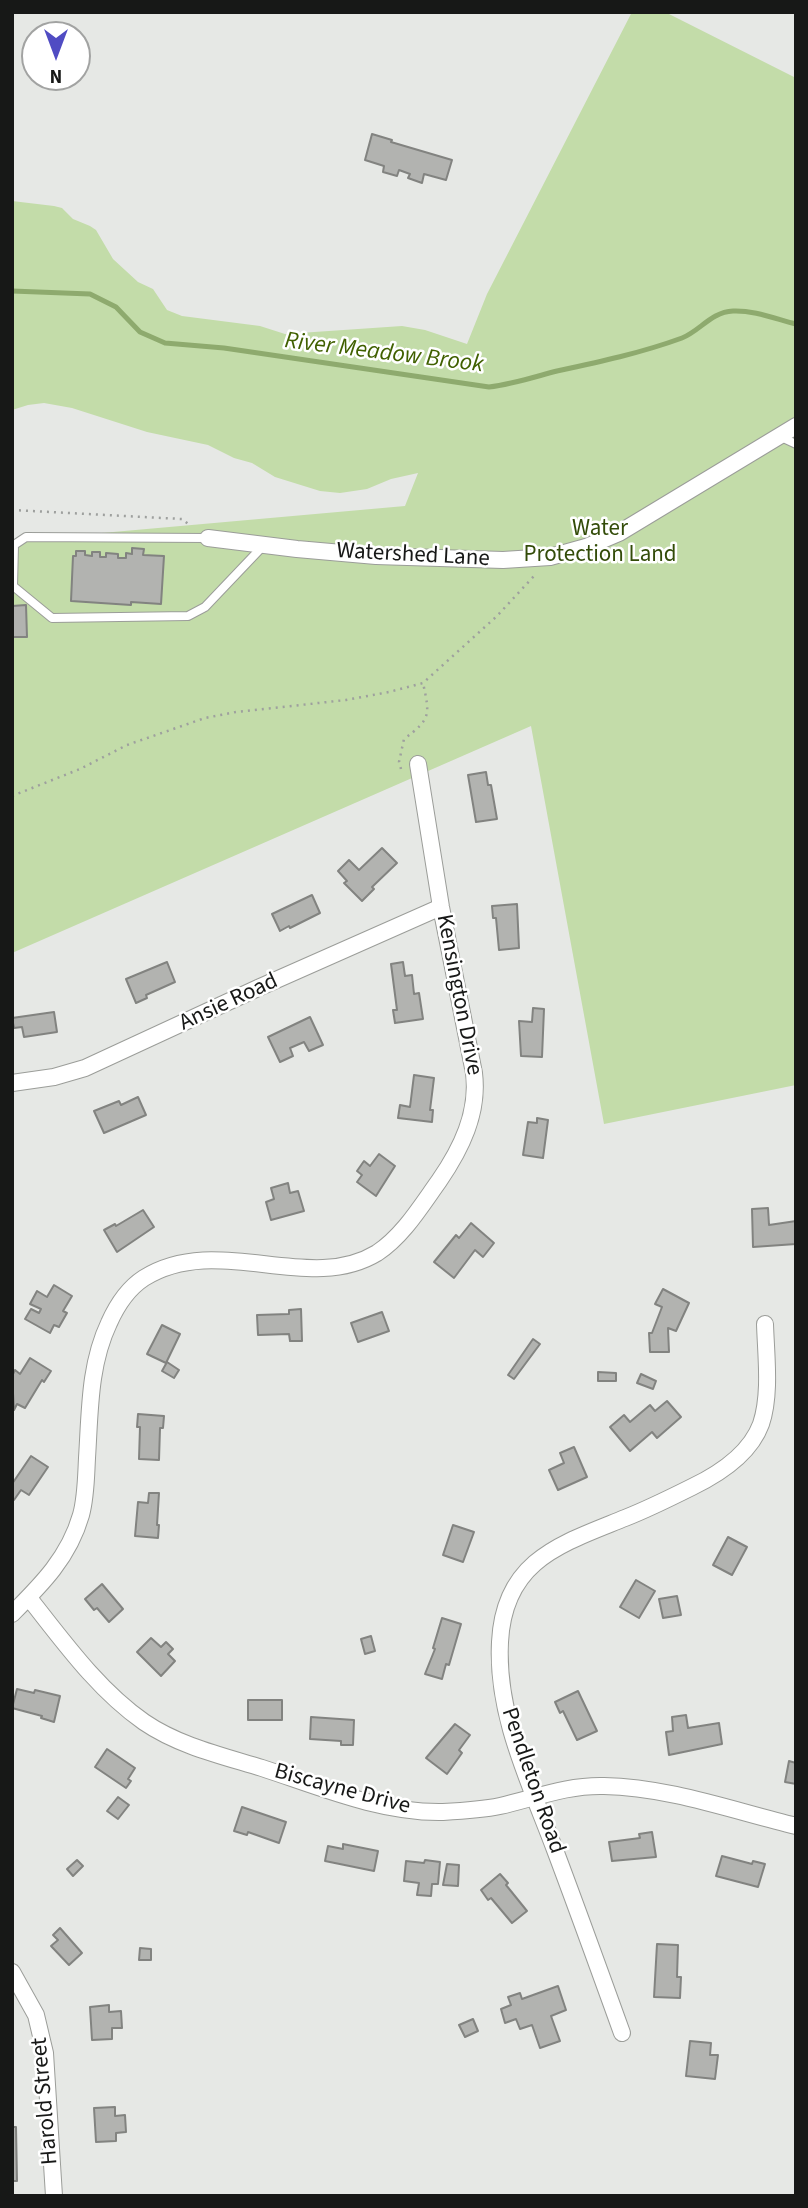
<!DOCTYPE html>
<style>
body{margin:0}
#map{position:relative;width:808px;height:2208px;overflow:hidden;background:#e6e8e5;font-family:"Source Sans 3",sans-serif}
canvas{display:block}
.frame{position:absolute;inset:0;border:14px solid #171817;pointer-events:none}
.north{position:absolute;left:21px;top:21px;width:70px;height:70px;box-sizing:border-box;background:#fff;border:2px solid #a2a3a2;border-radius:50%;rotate:180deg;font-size:19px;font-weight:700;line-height:28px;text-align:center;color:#171817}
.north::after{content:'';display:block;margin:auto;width:24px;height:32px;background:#504cc3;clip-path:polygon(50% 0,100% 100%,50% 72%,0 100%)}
</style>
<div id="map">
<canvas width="808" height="2208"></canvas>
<div class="frame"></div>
<div class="north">N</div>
</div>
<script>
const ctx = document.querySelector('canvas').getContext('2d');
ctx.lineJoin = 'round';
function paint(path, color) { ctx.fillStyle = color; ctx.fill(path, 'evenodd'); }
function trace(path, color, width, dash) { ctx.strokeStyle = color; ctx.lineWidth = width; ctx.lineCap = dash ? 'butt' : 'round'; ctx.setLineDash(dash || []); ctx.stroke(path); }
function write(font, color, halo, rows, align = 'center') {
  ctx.font = font + ' "Source Sans 3",sans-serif'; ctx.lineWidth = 5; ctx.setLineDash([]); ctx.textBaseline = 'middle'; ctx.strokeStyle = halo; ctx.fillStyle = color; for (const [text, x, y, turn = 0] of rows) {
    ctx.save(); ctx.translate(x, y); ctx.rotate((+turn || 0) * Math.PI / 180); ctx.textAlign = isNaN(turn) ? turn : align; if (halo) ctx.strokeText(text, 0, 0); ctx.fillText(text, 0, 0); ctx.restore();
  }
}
paint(new Path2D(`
 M632,12h33l131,66v1007l-192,39 -73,-398 -519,227v-412l393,-35 13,-33 -27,6 -24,10 -27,4 -20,-2 -45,-14 -23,-14 -18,-5 -26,-13 -61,-13 -75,-24 -28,-5 -16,2 -16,5v-209l42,5 8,2 11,11 17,7 6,4 17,29 25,23 15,7 14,21 15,6 78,10 25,8 117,-8 23,4 42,14 20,-50z`), '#c3dca9');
trace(new Path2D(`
 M12,291l78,3 26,13 24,25 25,11 59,5 265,39c24,-3 45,-10 68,-16 42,-9 84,-18 125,-33 18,-7 29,-26 51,-27 20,-1 43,8 63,13`), '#8eaa6e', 5);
const building = new Path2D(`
 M372,134l20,6 -1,2 61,18 -6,20 -22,-6 -2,9 -14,-5 2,-4 -11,-4 -2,6 -14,-4 1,-6 -19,-6z
 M132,548l12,1 -1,6 21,1 -3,48 -30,-2v3l-60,-4 2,-45h3v-5h9v4l7,1v-4h8v5h6v-4l12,1v4h8v-5l6,1z
 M26,605l1,32h-15v-31z
 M486,772l2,13h3l6,34 -21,3 -8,-47z
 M382,848l15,15 -25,24 2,2 -12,12 -18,-18 3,-2 -9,-10 11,-11 10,10z
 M312,895l8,18 -30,15 -1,-2 -9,5 -8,-17z
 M517,904l2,44 -20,2 -3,-32h-3l-1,-12z
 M167,962l8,20 -29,13 1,3 -11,5 -10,-24z
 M403,962l2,14 7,-1 2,19 5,-1 4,26 -28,4 -2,-13h4l-6,-46z
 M533,1008l11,1 -2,48 -21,-1 -2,-35 13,1z
 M54,1012l3,20 -33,5 -2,-10 -8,1 -2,-10z
 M310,1017l13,28 -14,6 -5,-9 -14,6 3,8 -13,6 -12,-25z
 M414,1075l20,3 -4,32h3l-1,12 -34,-4 2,-13 10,2z
 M138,1097l8,18 -42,18 -10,-22 25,-10 2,4z
 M537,1118l11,2 -5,38 -20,-3 5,-33 9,1z
 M379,1154l16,12 -19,30 -19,-14 5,-7 -5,-4 7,-10 6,5z
 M288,1183l2,10 8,-2 6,20 -33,9 -5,-18 8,-3 -3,-11z
 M768,1208l1,17 27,-4v23l-43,3 -1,-38z
 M143,1210l11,17 -37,25 -13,-22 11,-6 1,2z
 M471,1223l23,20 -11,14 -8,-7 -21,28 -20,-16 22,-27 3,3z
 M54,1285l18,11 -9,15 4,2 -8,14 -5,-2 -4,8 -25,-14 6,-10 8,4 2,-4 -11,-5 7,-13 10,6z
 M663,1289l26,14 -13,28 -8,-3 1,24h-19l-1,-19h3l10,-26 -7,-3z
 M301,1309l1,32h-12l-1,-7 -31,1 -1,-20 32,-1v-4z
 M382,1312l7,19 -31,11 -7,-19z
 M162,1325l18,9 -14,29 -19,-9z
 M533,1339l7,5 -26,35 -6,-4z
 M30,1358l21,13 -7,11 -2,-2 -17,28 -8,-4 -3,6 -2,-34 3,-6 5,4z
 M167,1362l12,8 -5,8 -12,-7z
 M598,1372l18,1v8h-18z
 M641,1374l15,7 -3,8 -16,-6z
 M667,1401l14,16 -24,21 -5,-6 -22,19 -20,-24 14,-12 6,7 20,-17 5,6z
 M138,1414l26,2 -1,12h-3l-1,32 -20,-1 1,-32h-3z
 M574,1447l13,30 -29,13 -9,-20 15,-7 -4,-10z
 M31,1456l17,11 -19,28 -8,-5 -7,10 -2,-2v-14z
 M149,1493h10l-2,32h2l-1,13 -23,-2 3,-34 10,1z
 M453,1525l21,7 -11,30 -20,-7z
 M728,1537l19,10 -15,28 -19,-10z
 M636,1580l19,11 -16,27 -19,-11z
 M102,1584l21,25 -14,13 -12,-14 -3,2 -9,-11z
 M677,1596l4,19 -18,3 -4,-19z
 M442,1618l19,6 -12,41 -3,-1 -4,15 -17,-5 10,-25 -2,-1z
 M371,1636l4,15 -10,3 -4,-15z
 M151,1638l10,9 5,-5 7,7 -5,5 7,7 -14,15 -24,-24z
 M17,1689l17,4 1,-3 25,6 -6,26 -13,-4 1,-2 -30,-8z
 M578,1691l19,40 -20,9 -14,-29 -3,2 -5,-11z
 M248,1700h34v20h-34z
 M686,1715l2,13 31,-5 3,21 -53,11 -3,-23 7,-1 -1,-14z
 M311,1717l43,3 -1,25h-12v-4l-31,-2z
 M455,1724l15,11 -11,15 3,3 -15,21 -21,-16z
 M107,1749l28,19 -7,11 3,2 -5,7 -31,-21z
 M789,1761l7,2v21l-11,-2z
 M118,1797l11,8 -11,14 -11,-8z
 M242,1807l44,15 -7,21 -31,-11 -1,3 -13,-4z
 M652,1832l4,25 -44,4 -3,-19 31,-4 -1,-4z
 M343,1844l35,7 -4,20 -49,-10 3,-15 15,3z
 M722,1856l30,8 1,-3 12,3 -7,23 -42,-11z
 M77,1860l6,6 -10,10 -6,-7z
 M425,1860l15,2 -2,22h-6l-1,12 -14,-1 2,-12 -15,-2 2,-20 18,2z
 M447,1864l12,1 -1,21 -15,-1z
 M500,1874l8,9 -2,2 21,26 -15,12 -21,-25 -3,2 -7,-10z
 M60,1928l22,25 -13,12 -18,-19 7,-6 -5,-5z
 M657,1944l21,1 -1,32h4l-1,21 -26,-1z
 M140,1948l11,1v11h-12z
 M558,1986l8,24 -15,6 9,25 -20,7 -8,-23 -12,4 -4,-10 -11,4 -4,-14 10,-4 -3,-8 12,-4 2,6z
 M109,2005v7l12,-1 1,17h-10v11l-20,1 -2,-33z
 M473,2019l5,12 -13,6 -6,-12z
 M690,2041l21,2 -1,12h8l-3,24 -29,-3z
 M115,2107v9l10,-1 1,17 -10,1v8l-20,1 -2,-34z
 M12,2127h4l1,54h-5z`);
paint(building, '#b2b3b0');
trace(building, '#828380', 2);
const service = new Path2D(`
 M781,437l15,7
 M208,538l-182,-1 -12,8 -1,41 39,32 136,-2 17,-9 59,-62`);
const minor = new Path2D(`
 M208,538l89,11 79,7 127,4 47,-3 36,-10 33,-14 177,-107
 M12,1083l42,-6 31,-9 173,-80 183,-81
 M29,1598c34,43 69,92 115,124 35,24 79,34 118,46 58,19 119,45 180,44 19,-1 39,-2 58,-6 35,-8 67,-21 104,-20 64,1 130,25 192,40
 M12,1614c30,-30 57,-57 69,-99 5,-18 5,-38 6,-57 3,-46 2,-93 22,-135 8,-18 18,-34 35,-45 74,-46 164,17 233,-25 26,-17 44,-47 62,-72 22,-32 40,-68 35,-108l-33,-166 -23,-143
 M12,1972l24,43 9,38 9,143
 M622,2033c-22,-61 -44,-122 -67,-183 -25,-67 -59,-135 -55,-208 4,-82 61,-98 125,-124 23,-9 45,-20 67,-31 27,-13 58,-33 69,-63 10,-30 5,-68 4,-100`);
trace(service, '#9b9d99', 10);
trace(minor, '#9b9d99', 18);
trace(new Path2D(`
 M12,510l170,9 9,7
 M401,769l-2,-7 5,-23c27,-20 26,-24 19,-56
 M12,796l68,-27 47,-24 78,-27 31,-6 110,-12 43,-8 34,-9 74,-67 37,-40`), '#9ea09e', 2.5, [2, 5]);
trace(service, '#fff', 8);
trace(minor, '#fff', 16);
write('23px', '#334c09', '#fff', [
 ["Water",600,530],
 ["Protection Land",600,556]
]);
write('23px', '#171817', '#fff', [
 ["Watershed Lane",413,556,3],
 ["Kensington Drive",458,995,79],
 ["Ansie Road",229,1003,-25],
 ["Pendleton Road",532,1781,71],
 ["Biscayne Drive",342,1790,15],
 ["Harold Street",46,2101,-95]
]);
write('italic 24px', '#406000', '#fff', [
 ["River Meadow Brook",384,354,7]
]);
</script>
